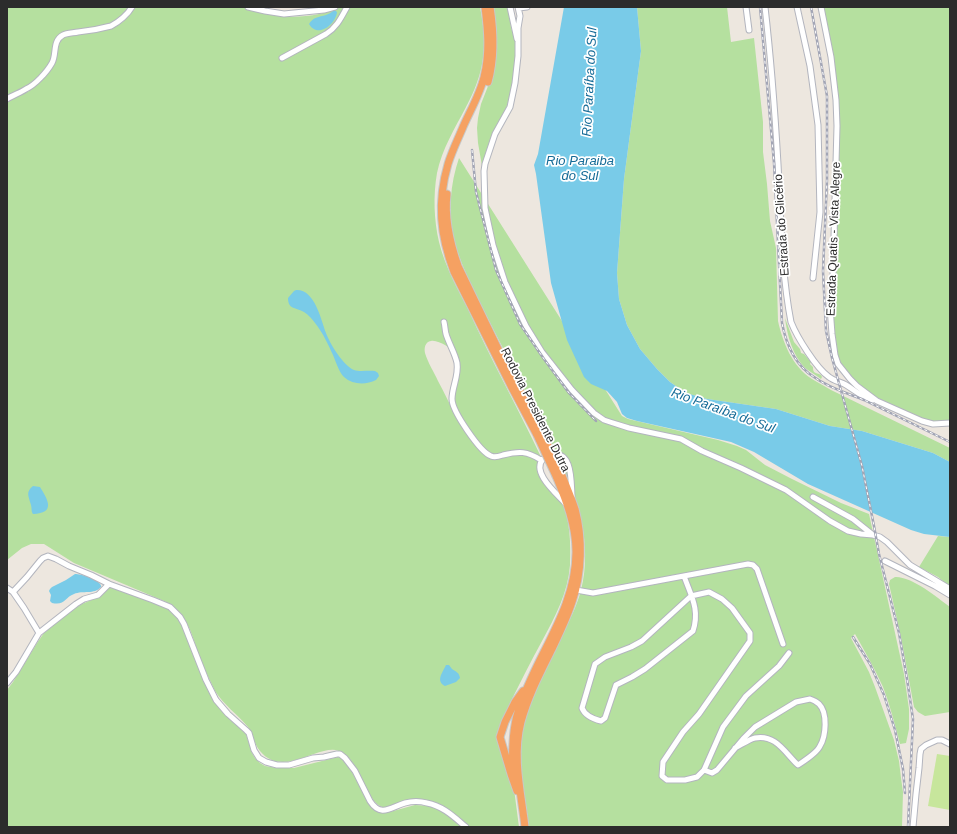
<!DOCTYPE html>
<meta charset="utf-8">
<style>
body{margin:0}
#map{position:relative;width:957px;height:834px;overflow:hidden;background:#ede7df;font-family:Helvetica,sans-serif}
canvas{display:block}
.frame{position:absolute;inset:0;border:8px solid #2c2c2c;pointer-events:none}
</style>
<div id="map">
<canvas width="957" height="834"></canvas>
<div class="frame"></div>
</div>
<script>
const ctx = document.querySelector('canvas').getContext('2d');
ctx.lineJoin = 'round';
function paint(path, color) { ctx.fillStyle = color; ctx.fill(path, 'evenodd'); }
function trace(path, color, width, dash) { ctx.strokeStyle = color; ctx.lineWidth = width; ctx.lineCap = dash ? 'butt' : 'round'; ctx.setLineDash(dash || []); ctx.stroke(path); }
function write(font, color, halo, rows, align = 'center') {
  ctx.font = font + ' Helvetica,sans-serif'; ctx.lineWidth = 3.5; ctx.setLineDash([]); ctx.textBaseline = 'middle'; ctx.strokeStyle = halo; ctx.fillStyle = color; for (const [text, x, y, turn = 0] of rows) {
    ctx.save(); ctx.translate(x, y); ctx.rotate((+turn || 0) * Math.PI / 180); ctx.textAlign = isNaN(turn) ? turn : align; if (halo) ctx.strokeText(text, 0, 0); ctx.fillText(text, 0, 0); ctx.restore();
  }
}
paint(new Path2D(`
 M7,7h122l-7,9 -11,7 -51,12 -10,27 -8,10 -12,12 -23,13z
 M135,7h108c22,10 52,12 76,7 9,-2 17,-7 26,-7l-11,20 2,2 13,-22h131c3,16 6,35 3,51 -2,17 -9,34 -17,49 -11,21 -24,42 -29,66 -4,23 -3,47 2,69 6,24 18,46 29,67 23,51 50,99 74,150l-1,1c-9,-6 -17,-10 -28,-8 -11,1 -17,8 -27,0 -10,-12 -26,-31 -31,-45 -5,-16 8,-32 1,-48 -2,-6 -6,-11 -11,-14 -4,-2 -10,-5 -14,-4 -6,1 -7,7 -6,12 3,10 9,19 13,28 6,11 12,24 18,35 5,8 11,15 16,22 5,7 10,14 16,19 10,6 22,-4 32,-4 8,1 14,4 20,8 -7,18 15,27 22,40 8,18 9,44 8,64 -2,28 -15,52 -28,76 -11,20 -21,40 -31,60 -5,12 -12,25 -12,38l15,50 5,38c-12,0 -25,0 -37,0 -3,0 -8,1 -12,0 -4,-1 -8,-7 -12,-9 -10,-9 -20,-15 -34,-17 -6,-1 -12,-1 -18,0 -8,3 -18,10 -26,5 -16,-9 -22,-49 -41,-55 -5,-2 -10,-1 -15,0 -21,5 -46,22 -64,0 -6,-7 -7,-17 -12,-24 -11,-13 -24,-22 -33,-36 -5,-11 -11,-22 -15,-33 -9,-25 -11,-43 -36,-57l-90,-38 -30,-19h-13l-9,4 -15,12v-458c7,-6 14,-7 22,-11 6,-4 21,-21 25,-27 5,-8 0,-20 9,-26 5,-4 11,-3 17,-4 26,-4 41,-3 55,-27z
 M492,7h17l2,21 3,8 4,8 -5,44 -9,26 -19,46 -3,6 -4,-23 -1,-15 1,-10 3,-14 11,-28z
 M637,7h90l4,35 23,-4 9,84v30l4,32 3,37 6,27 2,73c5,22 14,45 34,58 6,4 13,7 19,11l119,58v14l-17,-9 -71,-22 -32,-5 -54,-17 -69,-10 -21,-6 -16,-11 -13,-13 -17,-20 -13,-24 -8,-26 -2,-26 7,-94 17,-128z
 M822,7h128v414h-18l-6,-1c-27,-12 -74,-29 -86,-58 -6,-14 -6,-31 -8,-46l7,-175v-22z
 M459,158l163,258 6,3 90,21 19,6 9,4 19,15 27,14 49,24 28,11 35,160 5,35v20l-3,14 -6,1c-5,-19 -10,-39 -17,-57 -8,-18 -18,-35 -28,-53l-4,4 18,34 6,15 19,53 5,21 2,17 2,14 -1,35h-373c-4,-35 -13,-71 -6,-106 3,-11 11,-26 16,-37 7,-16 14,-32 23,-48 7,-15 15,-30 19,-46 6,-23 5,-48 0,-71 -6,-29 -20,-56 -33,-83 -21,-43 -44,-85 -65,-127 -11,-23 -23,-45 -29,-70 -6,-26 -4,-55 5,-81z
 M785,318l9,24 6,7 1,4 3,1 7,8 -1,2 3,3c0,7 2,5 8,8l1,2 -1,2c-5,-4 -11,-7 -16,-11 -12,-12 -18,-33 -20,-50z
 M938,536l12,1v50l-12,-10 -19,-10z
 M895,577c16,-1 42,20 55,30v105l-25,4 -7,-4 -4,-5 -13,-70 -12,-53 1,-4z
 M110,586l31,11 29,13 8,8 6,12 14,35 22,43 6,8 18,14 2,4 6,19 3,5 5,5 5,3 12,2h17l44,-11 5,2 6,7 15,28 16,18 6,1 29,-8 15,1 12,4 21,17h-456v-137l6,-8 24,-39 7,-10 28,-23 10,-6 16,-7z`), '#b5e09f');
paint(new Path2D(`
 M937,754l13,2v54l-22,-4z`), '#c7e69c');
paint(new Path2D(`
 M564,7h73l4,44 -17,128 -7,94 2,26 8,26 13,24 17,20 13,13 16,11 21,6 69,10 54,17 32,5 71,22 17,9v75l-26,-3 -13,-4 -103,-46 -54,-32 -23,-10 -94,-21 -10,-3 -5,-4 -5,-12 -10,-11 -16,-7 -7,-7 -17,-37 -16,-57 -15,-109 -2,-9 4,-11z
 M334,10l3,2c-1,12 -19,27 -28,12 4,-7 10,-7 17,-9 3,-1 6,-3 8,-5z
 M296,290c19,-1 25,30 30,43 4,11 17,32 28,37 6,2 14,0 21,1l3,2 1,3 -3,4c-10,5 -23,5 -32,-3 -5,-5 -8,-15 -11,-22 -5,-11 -10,-22 -18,-32 -3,-4 -6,-8 -11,-11 -8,-5 -16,-2 -16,-14l6,-7z
 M33,486l7,1c8,13 16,26 -7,27 -2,-3 -1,-5 -2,-9 -2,-8 -6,-13 2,-19z
 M75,574c6,0 22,5 25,10 1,1 1,2 1,3 -7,8 -18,3 -27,7 -9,3 -9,12 -22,9l-2,-2 1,-6 -2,-4 1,-2 2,-2 14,-7z
 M446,665h3c1,1 2,3 3,4 4,3 7,3 8,9l-4,4 -11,4c-10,-5 -2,-14 1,-21z`), '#79cbe8');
const minor = new Path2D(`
 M248,7l17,4 19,3 40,-4 11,-3
 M510,7l7,32
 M518,7l2,9 -2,12v28l-3,27 -5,24 -15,27 -10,30 -1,7 1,37 8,37 12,37 21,44 16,26 30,38 22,23 10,7 6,2 19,6 52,11 21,12 39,17 45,22 44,31 18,10 13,3 12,1 7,2 7,5 23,23 40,24
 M746,7l3,23
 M765,7c6,52 10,105 13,157 3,53 3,106 13,158 6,15 25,46 38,55 5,4 12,5 17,8 10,6 15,12 27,15
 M797,7l13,59 8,59 2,87 -7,66
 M821,7l10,50 5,43 1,26 -4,148 -3,33 2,27 3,21 3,9 12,15 7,7 20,15 45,20 11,3 17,-1
 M519,8l8,-1
 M282,58l44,-24c11,-7 15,-16 21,-27
 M7,99c6,-4 13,-6 19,-10 9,-4 21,-17 26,-26 5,-9 0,-22 11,-28 4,-2 10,-2 15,-3 11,-1 22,-3 33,-6 8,-4 17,-12 21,-19
 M444,322c1,4 1,8 2,12 3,10 9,19 11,29 2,13 -5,24 -5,36 0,12 28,53 39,57 4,2 9,0 12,-1 16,-4 24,-4 38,5
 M550,455c23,-6 21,27 22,41
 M543,459c-12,13 13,34 22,44
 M813,497l40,22 20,16
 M885,561l50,25 15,9
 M684,576c7,20 16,33 9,55l-48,38 -13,8 -16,8 -11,33 -4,3c-8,-2 -16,-5 -19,-13l13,-44 10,-7 26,-10 11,-6 49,-45 18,-4 13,7 10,9 18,25v8l-51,73 -16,18 -20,30 -1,14 5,4h18l12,-3 7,-7 19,-43 23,-31 33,-30 10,-13
 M7,588l6,4 14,-15 13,-16 3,-3 5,-2 8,3 13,7 22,9 18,9 44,16 17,7 10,10 4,7 22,56 10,20 12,14 18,16 3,3 5,17 5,8 7,4 11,3h12l24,-7 11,-1 13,-3h3l5,4 10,13 15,30c11,17 21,6 35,2 7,-2 15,-2 22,0 16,3 27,14 39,24
 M576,590l17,3 155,-29 5,1 4,4 26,75
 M13,592l11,16 15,25
 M7,683l9,-11 23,-39 37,-29 8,-5 14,-4 11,-11
 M704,770l8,3 5,-3 26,-31 12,-12 41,-25 14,-3c3,1 7,3 9,5 9,9 7,32 1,42 -3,7 -16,15 -22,19 -13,-12 -22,-31 -43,-27 -5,1 -14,7 -20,10
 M913,827l3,-33 3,-26 1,-14 1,-5 5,-4 11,-5h5l8,4`);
const highway = new Path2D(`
 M485,7c3,24 5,46 -1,70 -4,17 -14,34 -21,50 -5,12 -11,24 -15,37 -11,38 -8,71 6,108l57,114 26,49
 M488,82c7,-25 6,-49 2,-75
 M447,194c-3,25 3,49 11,72l43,89 41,78
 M513,772c-1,-20 -1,-41 5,-60 16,-54 58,-101 58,-160 0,-27 -10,-52 -20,-76
 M517,791l-6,-17 -11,-37 5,-15 10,-20 8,-11
 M525,827c-4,-35 -13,-70 -4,-105 7,-26 19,-49 31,-73 7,-15 15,-31 20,-47 10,-29 11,-63 3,-93 -4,-12 -9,-24 -14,-36`);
trace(minor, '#b3b5be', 7);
trace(highway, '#c8c8c8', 9);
trace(minor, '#fff', 5);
trace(highway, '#f5a162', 7);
const rail = new Path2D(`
 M760,7l14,156 8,160c4,21 13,42 32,54 15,11 33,16 50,23 29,14 57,28 86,42
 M811,7l16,89v84l-4,91 3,60 6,27 30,108 12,60 5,28 20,79 8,46 6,40 -5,108
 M472,150l4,42 20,78 24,54 24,35 25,34 27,28
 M853,637l17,27 14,31 11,35 8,39 2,24`);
trace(rail, '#a2a5b5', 2.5);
trace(rail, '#fff', 1, [3]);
const highwayBridge = new Path2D(`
 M542,433l19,40
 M537,435l19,41`);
trace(highwayBridge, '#c8c8c8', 9, []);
trace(highwayBridge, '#f5a162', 7);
write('12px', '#2c2c2c', '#fff', [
 ["Estrada do Glicério",782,225,-94],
 ["Estrada Quatis - Vista Alegre",834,239,-88],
 ["Rodovia Presidente Dutra",535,410,63]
]);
write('italic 13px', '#156b97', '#fff', [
 ["Rio Paraíba do Sul",590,82,-87],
 ["Rio Paraiba",580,161],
 ["do Sul",580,176],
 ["Rio Paraíba do Sul",723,411,20]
]);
</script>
